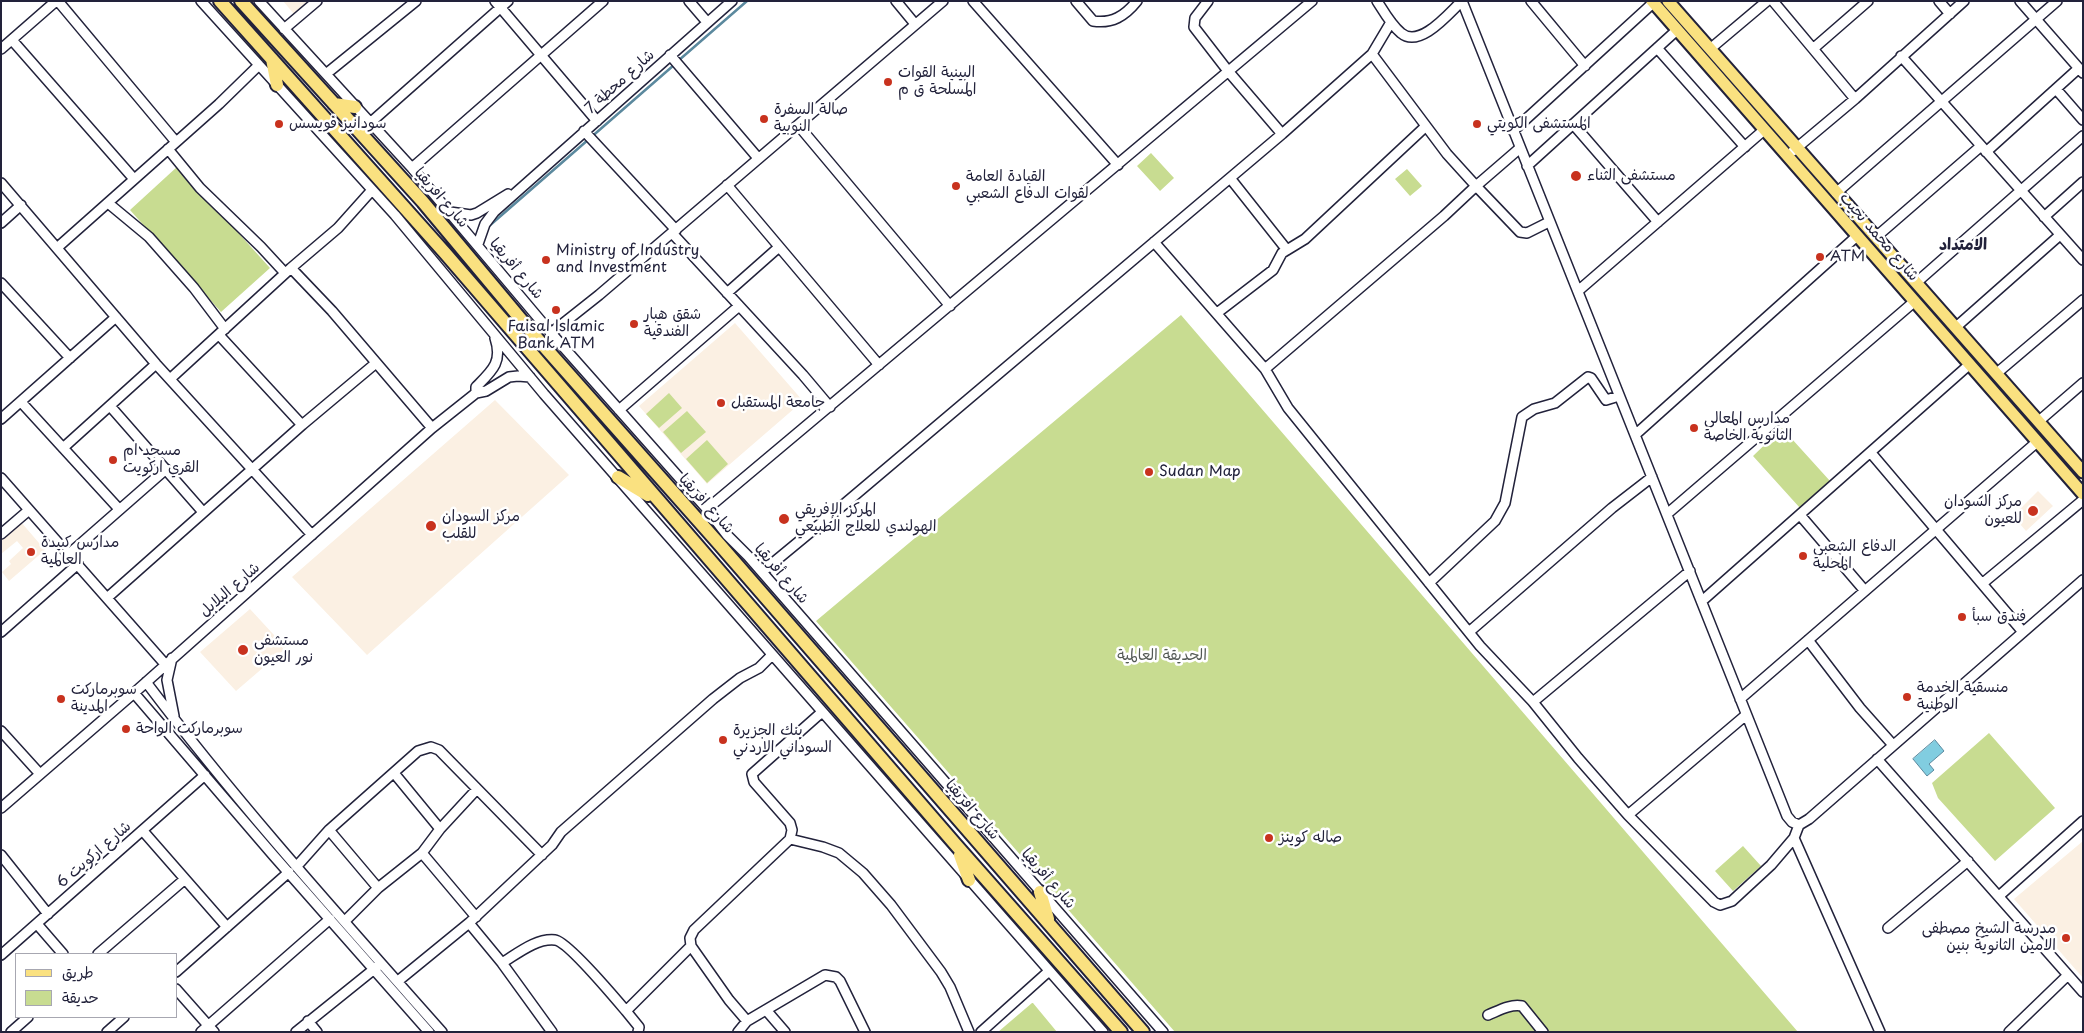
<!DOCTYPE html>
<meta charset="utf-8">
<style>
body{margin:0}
#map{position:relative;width:2084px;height:1033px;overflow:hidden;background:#fff;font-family:"Playpen Sans","Playpen Sans Arabic",sans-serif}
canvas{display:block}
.frame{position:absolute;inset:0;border:2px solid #22223b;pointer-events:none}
.legend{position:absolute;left:15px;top:953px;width:162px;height:65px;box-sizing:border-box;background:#fff;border:1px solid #a7a7b1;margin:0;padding:6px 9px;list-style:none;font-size:15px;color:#22223b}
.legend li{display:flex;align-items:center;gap:10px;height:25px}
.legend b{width:25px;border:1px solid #a7a7b1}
</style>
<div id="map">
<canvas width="2084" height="1033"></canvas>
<div class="frame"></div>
<ul class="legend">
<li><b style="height:6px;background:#fae180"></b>طريق</li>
<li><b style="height:14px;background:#c8dc91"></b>حديقة</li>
</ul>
</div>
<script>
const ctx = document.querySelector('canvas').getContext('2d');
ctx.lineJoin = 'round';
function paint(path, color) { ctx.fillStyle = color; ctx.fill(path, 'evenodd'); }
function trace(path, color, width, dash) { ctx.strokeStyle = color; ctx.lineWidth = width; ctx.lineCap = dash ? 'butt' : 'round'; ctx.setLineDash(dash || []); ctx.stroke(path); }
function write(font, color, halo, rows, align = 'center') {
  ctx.font = font + ' "Playpen Sans","Playpen Sans Arabic",sans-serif'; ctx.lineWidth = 5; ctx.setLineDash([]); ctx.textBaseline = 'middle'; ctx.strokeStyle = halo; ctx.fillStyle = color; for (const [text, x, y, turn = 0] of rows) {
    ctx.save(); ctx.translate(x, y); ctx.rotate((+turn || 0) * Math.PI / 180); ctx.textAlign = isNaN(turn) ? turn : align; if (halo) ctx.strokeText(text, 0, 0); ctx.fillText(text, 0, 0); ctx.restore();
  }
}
paint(new Path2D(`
 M283,1h27l-16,13z
 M735,323l68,78 -96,83 -68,-78z
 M495,400l74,75 -202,180 -75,-78z
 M2038,491l15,15 -27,25 -13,-15z
 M21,522l24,28 -36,31 -7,-9 9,-8 -2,-3 14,-13 -6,-7 -16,13v-15z
 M250,609l36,39 -50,43 -36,-39z
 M2083,841v137l-69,-79z`), '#fbf0e3');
paint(new Path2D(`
 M1151,153l23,25 -14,13 -23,-25z
 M178,166l92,102 -49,44 -91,-102z
 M1407,169l15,17 -12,10 -15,-17z
 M1181,315l617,717h-623l-359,-411z
 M669,393l13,15 -23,20 -13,-14z
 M687,411l19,21 -25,21 -18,-21z
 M1782,428l48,53 -30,27 -47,-52z
 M707,440l21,24 -21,19 -21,-24z
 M1989,733l66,75 -60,53 -57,-63 -6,-15z
 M1743,846l18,20 -28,25 -18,-20z
 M1033,1003l24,29h-59l34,-29z`), '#c8dc91');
const water = new Path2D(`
 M1935,740l9,11 -15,13 5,6 -7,6 -14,-17z`);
paint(water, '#81cde0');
trace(water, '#5b899e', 1);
trace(new Path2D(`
 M678,61l69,-60
 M488,227l186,-162`), '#5b899e', 2.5);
const minor = new Path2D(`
 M58,1l118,141
 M201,1l194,214 149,179 559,638
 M259,1l153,167 139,165 156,176 20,26 21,21 415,476
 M495,1l102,120
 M689,1l18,21
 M896,1l19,23
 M973,1l145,164
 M1076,1l17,20c19,3 32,-5 44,-20
 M1208,1l-13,17 -1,9 34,44 54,63
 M1377,1c7,11 14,24 24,32 19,16 48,-20 61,-32
 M1462,1l325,815 5,6 7,3
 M1531,1l54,65
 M1773,1l82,98
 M1939,1l11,13
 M2020,1l63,72
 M284,29l33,-28
 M12,40l122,139
 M1657,48l88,99
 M1814,48l54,-47
 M1,49l55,-48
 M1710,49l57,-48
 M670,55l88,103
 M1901,56l182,204
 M326,74l90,-73
 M2056,89l27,31
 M370,123l138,-122
 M1573,124l85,98
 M798,125l152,181
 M584,131l92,99
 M1513,131l140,-128
 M1520,148l-44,38 44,46 7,1 22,-11
 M168,149l32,39 61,59 24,26
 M1793,151l62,-52 109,-98
 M1986,152l93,-84
 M1527,166l150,-136
 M412,168l191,-167
 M1230,178l57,72
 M1,183l155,181 156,171
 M727,185l152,180
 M1836,193l221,-192
 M108,203l41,34 45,51 31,41
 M450,212l21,3 6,-2 31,-19
 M2044,217l39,-35
 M1,223l20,-18
 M672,233l131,142 27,32
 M1876,237l105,-91
 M1154,242l111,127 23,39 192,238 53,56 45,56 50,57 86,87 6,3 12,-4 39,-36 23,-27 5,-13 10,-6 274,-239
 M478,244l7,-20 9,-12 238,-211
 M58,247l161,-143 40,-39
 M291,268l41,43 100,117
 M1917,282l166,-146
 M1,283l69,75
 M1578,291l186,-161
 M727,293l52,-46
 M1217,313l56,-43 9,-17 23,-14 120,-112
 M1956,327l104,-92
 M551,333l48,-38 344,-294
 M219,335l83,90
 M1265,369l179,-153 32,-30 -29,-32 -75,-100
 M1997,373l86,-73
 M170,379l121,-111 47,-40 34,-38
 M476,393v-6c16,-16 27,-25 19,-49
 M21,402l98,107
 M110,406l93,106
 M619,410l120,-104
 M1,419l115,-102
 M2039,421l44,-38
 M1635,435l222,-199
 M63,448l93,-84
 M1871,453l152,179
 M1,478l164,186
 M707,509l605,-508
 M1667,514l248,-213
 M1800,515l65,76
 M1,534l28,-24
 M69,554l97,-85
 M762,572l80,-66 440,-372 90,-80 19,-32
 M1429,583l66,-62 10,-18 17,-86 12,-8 21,-6 33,-26 3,1 15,22 13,-4
 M1983,583l100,-83
 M107,598l195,-173 74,-62
 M1702,601l268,-237
 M1,632l77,-68
 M1469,632l143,-124 40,-31
 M1808,640l52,68 33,37
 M172,658l-5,22 7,36
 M146,682c92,122 195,236 296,350
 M134,693l139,162 156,177
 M1740,699l297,-257
 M1533,702l157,-131
 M1,731l39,43
 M1877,759l206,233
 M394,773l46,56
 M1,808l133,-115 298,-265 44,-35 10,-2 23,-14 9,-1 12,1
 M1628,815l118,-100
 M329,830l49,58
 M143,831l84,96
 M1794,838l86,194
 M790,839l33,8 16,6 24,20 28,32 50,67 9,15 19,45
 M422,853l54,64
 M1,855l47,59
 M297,866l32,-36 89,-79 13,-4 8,3 103,105
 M1999,896l84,-75
 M345,921l33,-33 44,-35 18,-24 37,-40
 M469,923l33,40c15,-9 34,-25 53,-23 12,1 60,58 71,71
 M37,924l26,30
 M1888,928l80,-67
 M98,954l87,-75
 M1,955l204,-180
 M502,963l50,69
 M176,972l113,-100
 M398,981l71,-58 83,-78 9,-13 152,-133 27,-21 19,-10 13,-13
 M176,989l38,43
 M766,1010l19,22
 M1488,1015c12,-5 22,-11 34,-9l21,26
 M308,1021l9,11
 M747,1021l78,-46 11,2 4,4 25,51
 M11,1032l17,-15
 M107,1032l17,-15
 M201,1032l129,-113
 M296,1032l82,-66
 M638,1032l1,-5 -13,-16 65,-65
 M738,1032l9,-11 -18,-21 -38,-54 -1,-8 4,-8 96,-91 2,-9 -2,-7 -36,-41 -2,-8 70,-62
 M981,1032l68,-61
 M2009,1032l59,-57`);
const major = new Path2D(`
 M1652,1l431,493
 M1668,1l415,471`);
const highway = new Path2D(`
 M220,1l225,252 511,592 165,187
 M241,1l182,201 111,133 186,210 423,487
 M272,59l5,26
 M334,104l21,3
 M618,477l30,18
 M960,855l9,25
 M1040,892l8,27`);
trace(minor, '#22223b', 12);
trace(major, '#22223b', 15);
trace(highway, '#22223b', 16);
trace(minor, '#fff', 9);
trace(major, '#fae180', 11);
trace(highway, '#fae180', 12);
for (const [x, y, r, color] of [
 [888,82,5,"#c8321e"],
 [764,119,5,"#c8321e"],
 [279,124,5,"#c8321e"],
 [1477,124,5,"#c8321e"],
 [1576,176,6,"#c8321e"],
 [956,186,5,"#c8321e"],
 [1820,257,5,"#c8321e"],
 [546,260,5,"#c8321e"],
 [556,310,5,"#c8321e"],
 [634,324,5,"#c8321e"],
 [721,403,5,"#c8321e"],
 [1694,428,5,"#c8321e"],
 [113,460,5,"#c8321e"],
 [1149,472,5,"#c8321e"],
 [2033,511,6,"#c8321e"],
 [784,519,6,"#c8321e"],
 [431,526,6,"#c8321e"],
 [31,552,5,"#c8321e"],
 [1803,556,5,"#c8321e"],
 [1962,617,5,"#c8321e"],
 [243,650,6,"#c8321e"],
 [1907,697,5,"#c8321e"],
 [61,699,5,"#c8321e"],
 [126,729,5,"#c8321e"],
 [723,740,5,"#c8321e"],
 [1269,838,5,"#c8321e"],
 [2066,938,5,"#c8321e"]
]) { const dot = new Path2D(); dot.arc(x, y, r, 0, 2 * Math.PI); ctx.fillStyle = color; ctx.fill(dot); trace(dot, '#fff', 2); }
write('15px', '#22223b', '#fff', [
 ["البينية القوات",898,73],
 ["المسلحة ق م",898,90],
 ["صالة السفرة",774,110],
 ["النوبية",774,127],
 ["سودانيز فويسس",289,124],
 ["المستشفى الكويتي",1487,124],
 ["مستشفى الثناء",1587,176],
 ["القيادة العامة",966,177],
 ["لقوات الدفاع الشعبي",966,194],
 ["Ministry of Industry",556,251],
 ["and Investment",556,268],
 ["ATM",1830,257],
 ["شقق هبار",644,315],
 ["الفندقية",644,332],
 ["Faisal Islamic",556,327,"center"],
 ["Bank ATM",556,344,"center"],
 ["جامعة المستقبل",731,403],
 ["مدارس المعالي",1704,419],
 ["الثانوية الخاصة",1704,436],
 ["مسجد ام",123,451],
 ["القري اركويت",123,468],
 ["Sudan Map",1159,472],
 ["مركز السودان",2022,502,"right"],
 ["للعيون",2022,519,"right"],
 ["المركز الإفريقي",795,510],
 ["الهولندي للعلاج الطبيعي",795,527],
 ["مركز السودان",442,517],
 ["للقلب",442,534],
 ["مدارس كبيدة",41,543],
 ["العالمية",41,560],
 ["الدفاع الشعبي",1813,547],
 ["المحلية",1813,564],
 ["فندق سبأ",1972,617],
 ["مستشفى",254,641],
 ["نور العيون",254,658],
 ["منسقية الخدمة",1917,688],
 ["الوطنية",1917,705],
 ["سوبرماركت",71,690],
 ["المدينة",71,707],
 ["سوبرماركت الواحة",136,729],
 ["بنك الجزيرة",733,731],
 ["السوداني الاردني",733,748],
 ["صاله كوينز",1279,838],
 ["مدرسة الشيخ مصطفى",2056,929,"right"],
 ["الامين الثانوية بنين",2056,946,"right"]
], 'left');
write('15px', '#22223b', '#fff', [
 ["شارع محطة 7",620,82,-42],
 ["شارع افريقيا",441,198,49],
 ["شارع محمد نجيب",1879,237,49],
 ["شارع أفريقيا",516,269,50],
 ["شارع افريقيا",706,504,48],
 ["شارع أفريقيا",781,574,49],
 ["شارع البلابل",230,590,-41],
 ["شارع افريقيا",972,810,49],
 ["شارع اركويت 6",94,855,-41],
 ["شارع أفريقيا",1048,879,49]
]);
write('15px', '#545a55', '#fff', [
 ["الحديقة العالمية",1162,656]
]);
write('bold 16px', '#22223b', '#fff', [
 ["الامتداد",1963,246]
]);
</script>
